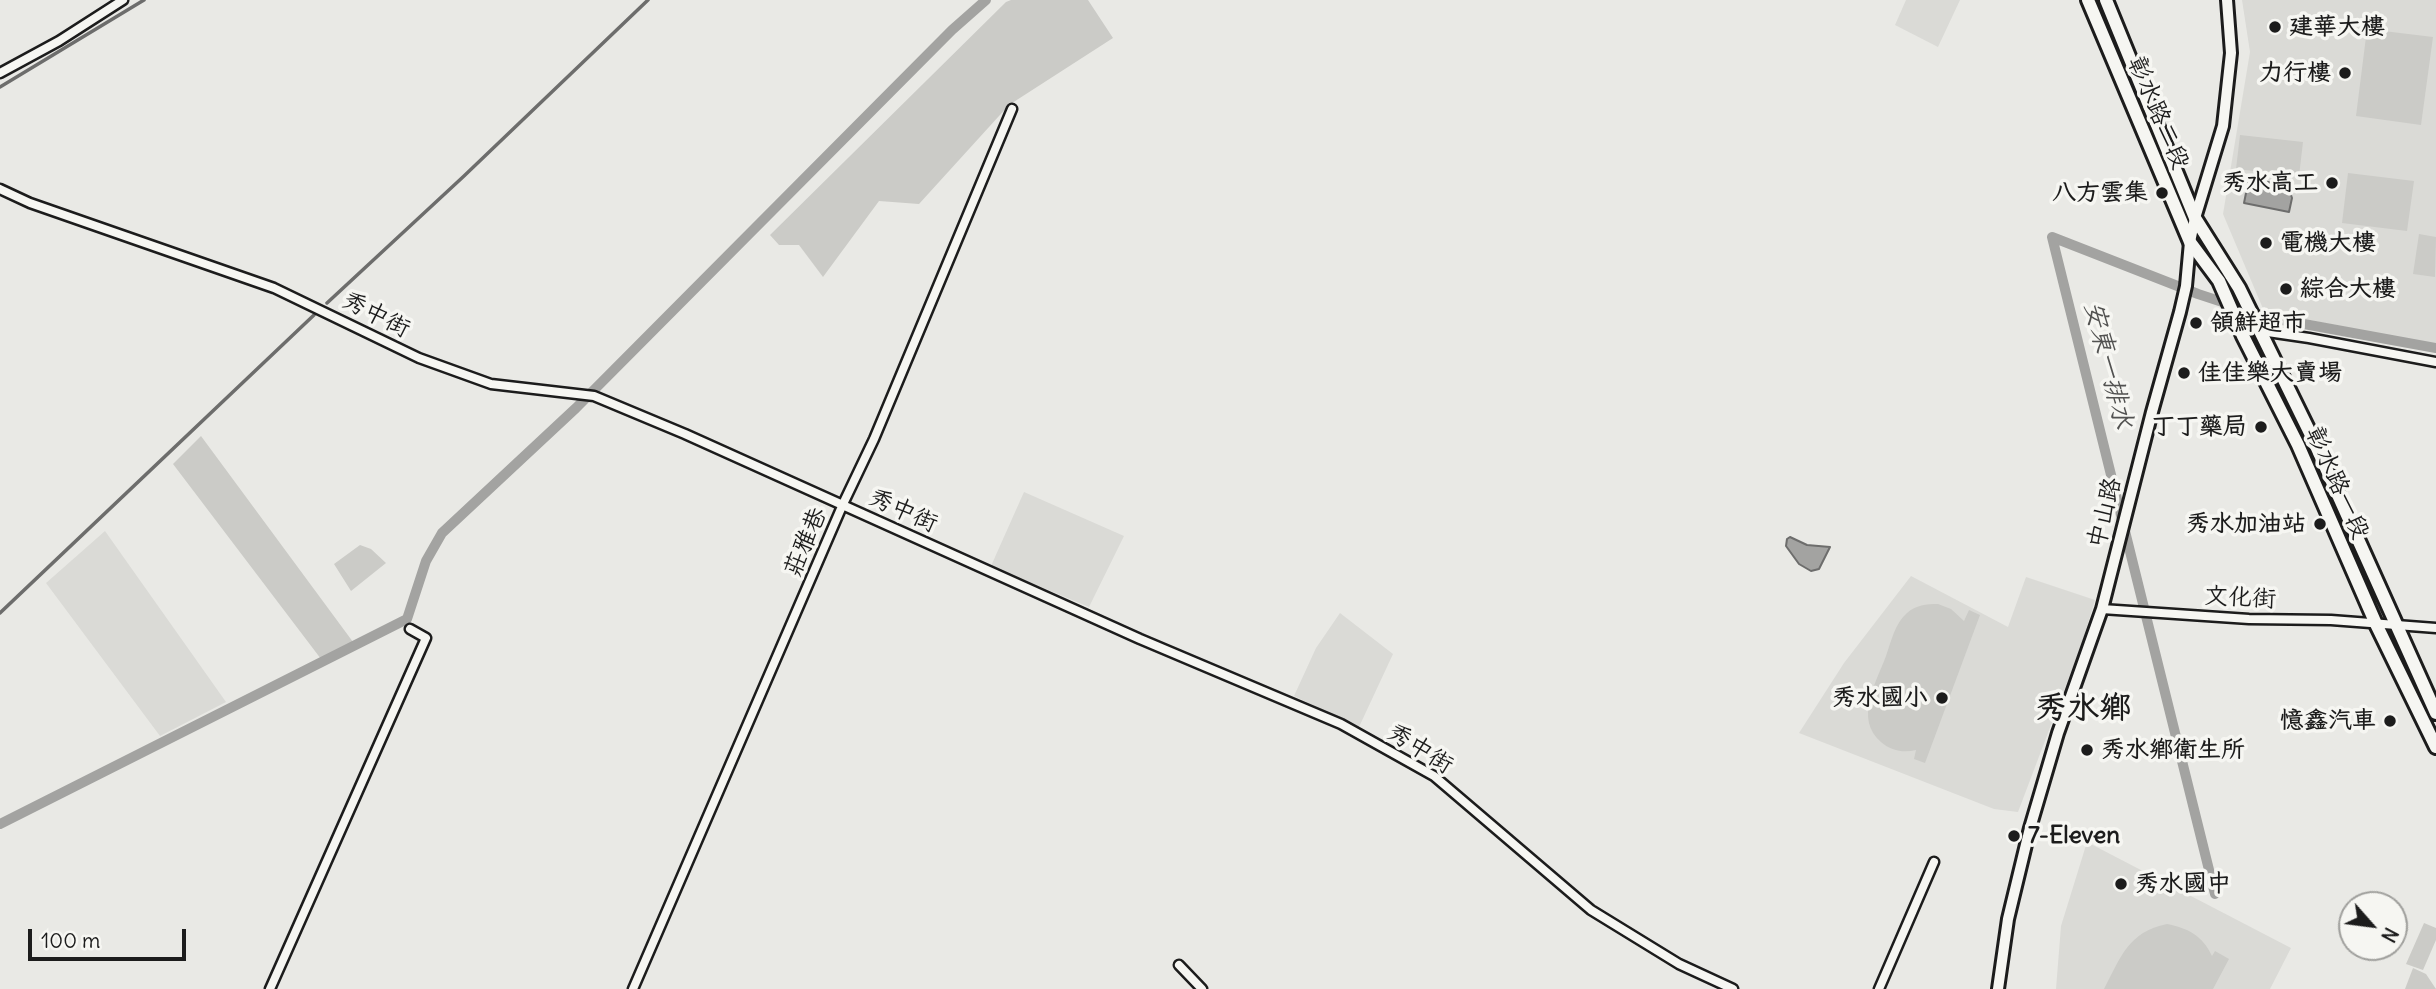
<!DOCTYPE html>
<meta charset="utf-8">
<style>
body{margin:0}
#map{position:relative;width:2436px;height:989px;overflow:hidden;background:#e9e9e5;font-family:Delius,sans-serif}
canvas{display:block}
.north{position:absolute;left:2338px;top:891px;width:70px;height:70px;box-sizing:border-box;background:#f6f6f2;border:2px solid #9f9f9c;border-radius:50%;rotate:118deg;font-size:19px;font-weight:700;line-height:28px;text-align:center;color:#1c1c1c}
.north::after{content:'';display:block;margin:auto;width:24px;height:32px;background:#1c1c1c;clip-path:polygon(50% 0,100% 100%,50% 72%,0 100%)}
.scale{position:absolute;left:28px;top:929px;width:158px;height:32px;box-sizing:border-box;border:4px solid #1c1c1c;border-top:0;padding-left:9px;font-size:21px;line-height:24px;white-space:nowrap;color:#1c1c1c;-webkit-text-stroke:5px #f6f6f2;paint-order:stroke}
</style>
<div id="map">
<canvas width="2436" height="989"></canvas>
<div class="north">N</div>
<div class="scale">100 m</div>
</div>
<script>
const ctx = document.querySelector('canvas').getContext('2d');
ctx.lineJoin = 'round';
function paint(path, color) { ctx.fillStyle = color; ctx.fill(path, 'evenodd'); }
function trace(path, color, width, dash) { ctx.strokeStyle = color; ctx.lineWidth = width; ctx.lineCap = dash ? 'butt' : 'round'; ctx.setLineDash(dash || []); ctx.stroke(path); }
function write(font, color, halo, rows, align = 'center') {
  ctx.font = font + ' Delius,"LXGW WenKai TC",sans-serif'; ctx.lineWidth = 7; ctx.setLineDash([]); ctx.textBaseline = 'middle'; ctx.strokeStyle = halo; ctx.fillStyle = color; for (const [text, x, y, turn = 0] of rows) {
    ctx.save(); ctx.translate(x, y); ctx.rotate((+turn || 0) * Math.PI / 180); ctx.textAlign = isNaN(turn) ? turn : align; if (halo) ctx.strokeText(text, 0, 0); ctx.fillText(text, 0, 0); ctx.restore();
  }
}
paint(new Path2D(`
 M1906,0h54l-22,47 -43,-22z
 M2242,0h194v345l-172,-34 -41,-97 27,-162z
 M1024,492l100,44 -35,71 -98,-41z
 M105,531l121,171 -66,34 -114,-153z
 M1911,576l97,51 18,-50 69,23 -13,43 -64,169 -24,-3 -195,-76 45,-70z
 M1340,613l53,41 -34,73 -65,-31 22,-48z
 M2087,842l204,106 -21,41h-214l5,-63z`), '#dadad6');
paint(new Path2D(`
 M1011,0h77l25,38 -104,67 -90,99 -40,-3 -56,76 -24,-32h-20l-9,-10 236,-233z
 M2367,29l66,8 -12,88 -65,-9z
 M2240,135l63,7 -4,34 -63,-7z
 M2348,173l66,8 -7,50 -65,-8z
 M2419,234l17,3 -1,40 -22,-3z
 M201,436l152,206 -32,17 -148,-195z
 M360,545l11,4 15,14 -35,28 -17,-27z
 M1938,604l13,5 13,12 5,-11 11,5 -55,148 -11,-4 2,-9c-12,3 -25,1 -35,-8 -27,-23 -5,-59 5,-86 5,-14 9,-33 21,-43 9,-8 19,-9 31,-9z
 M2424,923l12,5v12l-13,30 -17,-6z
 M2167,924c21,4 36,12 45,32l3,-5 14,8 -16,30h-109c17,-32 24,-57 63,-65z
 M2413,968l13,6 10,15h-31z`), '#cbcbc7');
const water = new Path2D(`
 M2249,178l33,7 7,4 3,9 -3,14 -45,-9z
 M1790,537l17,8 23,2 -11,22 -8,2 -12,-7 -13,-18 1,-7z`);
paint(water, '#a3a3a1');
trace(water, '#6d6d6c', 2);
trace(new Path2D(`
 M0,87l144,-87
 M327,303l137,-127 184,-176
 M0,613l314,-298`), '#6d6d6c', 3.5);
trace(new Path2D(`
 M0,824l407,-205 19,-58 16,-28 134,-125 376,-378 34,-30
 M2215,894l-163,-657 146,57 73,24 165,30`), '#a3a3a1', 10);
const minor = new Path2D(`
 M0,73l59,-32 64,-41
 M0,189l30,14 244,85 145,70 72,26 103,12 91,38 455,205 201,85 93,52 157,134 88,54 54,25
 M2261,331l48,7 127,24
 M2102,609l147,10 82,1 105,8
 M1179,965l23,24
 M270,989l156,-351 -16,-9
 M633,989l210,-485 31,-65 138,-330
 M1879,989l55,-127`);
const tertiary = new Path2D(`
 M1998,989l10,-70 22,-91 28,-95 44,-124 50,-197 28,-100 6,-26 4,-44 5,-24 28,-92 8,-73 -4,-53`);
const primary = new Path2D(`
 M2088,0l102,242 29,39 24,55 55,109 78,179 60,123
 M2106,0l89,218 44,70 73,149 124,276`);
trace(minor, '#1c1c1c', 13);
trace(tertiary, '#1c1c1c', 16);
trace(primary, '#1c1c1c', 18);
trace(minor, '#f6f6f2', 8);
trace(tertiary, '#f6f6f2', 10);
trace(primary, '#f6f6f2', 12);
for (const [x, y, r, color] of [
 [2275,27,7,"#1c1c1c"],
 [2345,73,7,"#1c1c1c"],
 [2332,183,7,"#1c1c1c"],
 [2162,193,7,"#1c1c1c"],
 [2266,243,7,"#1c1c1c"],
 [2286,289,7,"#1c1c1c"],
 [2196,323,7,"#1c1c1c"],
 [2184,373,7,"#1c1c1c"],
 [2261,427,7,"#1c1c1c"],
 [2320,524,7,"#1c1c1c"],
 [1942,698,7,"#1c1c1c"],
 [2390,721,7,"#1c1c1c"],
 [2087,750,7,"#1c1c1c"],
 [2014,836,7,"#1c1c1c"],
 [2121,884,7,"#1c1c1c"]
]) { const dot = new Path2D(); dot.arc(x, y, r, 0, 2 * Math.PI); ctx.fillStyle = color; ctx.fill(dot); trace(dot, '#f6f6f2', 2.5); }
write('bold 24px', '#1c1c1c', '#f6f6f2', [
 ["建華大樓",2289,27],
 ["力行樓",2331,73,"right"],
 ["秀水高工",2318,183,"right"],
 ["八方雲集",2148,193,"right"],
 ["電機大樓",2280,243],
 ["綜合大樓",2300,289],
 ["領鮮超市",2210,323],
 ["佳佳樂大賣場",2198,373],
 ["丁丁藥局",2247,427,"right"],
 ["秀水加油站",2306,524,"right"],
 ["秀水國小",1928,698,"right"],
 ["憶鑫汽車",2376,721,"right"],
 ["秀水鄉衛生所",2101,750],
 ["7-Eleven",2028,836],
 ["秀水國中",2135,884]
], 'left');
write('24px', '#1c1c1c', '#f6f6f2', [
 ["彰水路二段",2158,113,67],
 ["秀中街",376,315,27],
 ["彰水路一段",2337,483,66],
 ["秀中街",903,511,24],
 ["中山路",2105,513,-76],
 ["莊雅巷",806,542,-67],
 ["文化街",2240,598,3],
 ["秀中街",1420,749,32]
]);
write('italic 26px', '#525251', '#f6f6f2', [
 ["安東一排水",2108,365,76]
]);
write('bold 32px', '#1c1c1c', '#f6f6f2', [
 ["秀水鄉",2083,709]
]);
</script>
